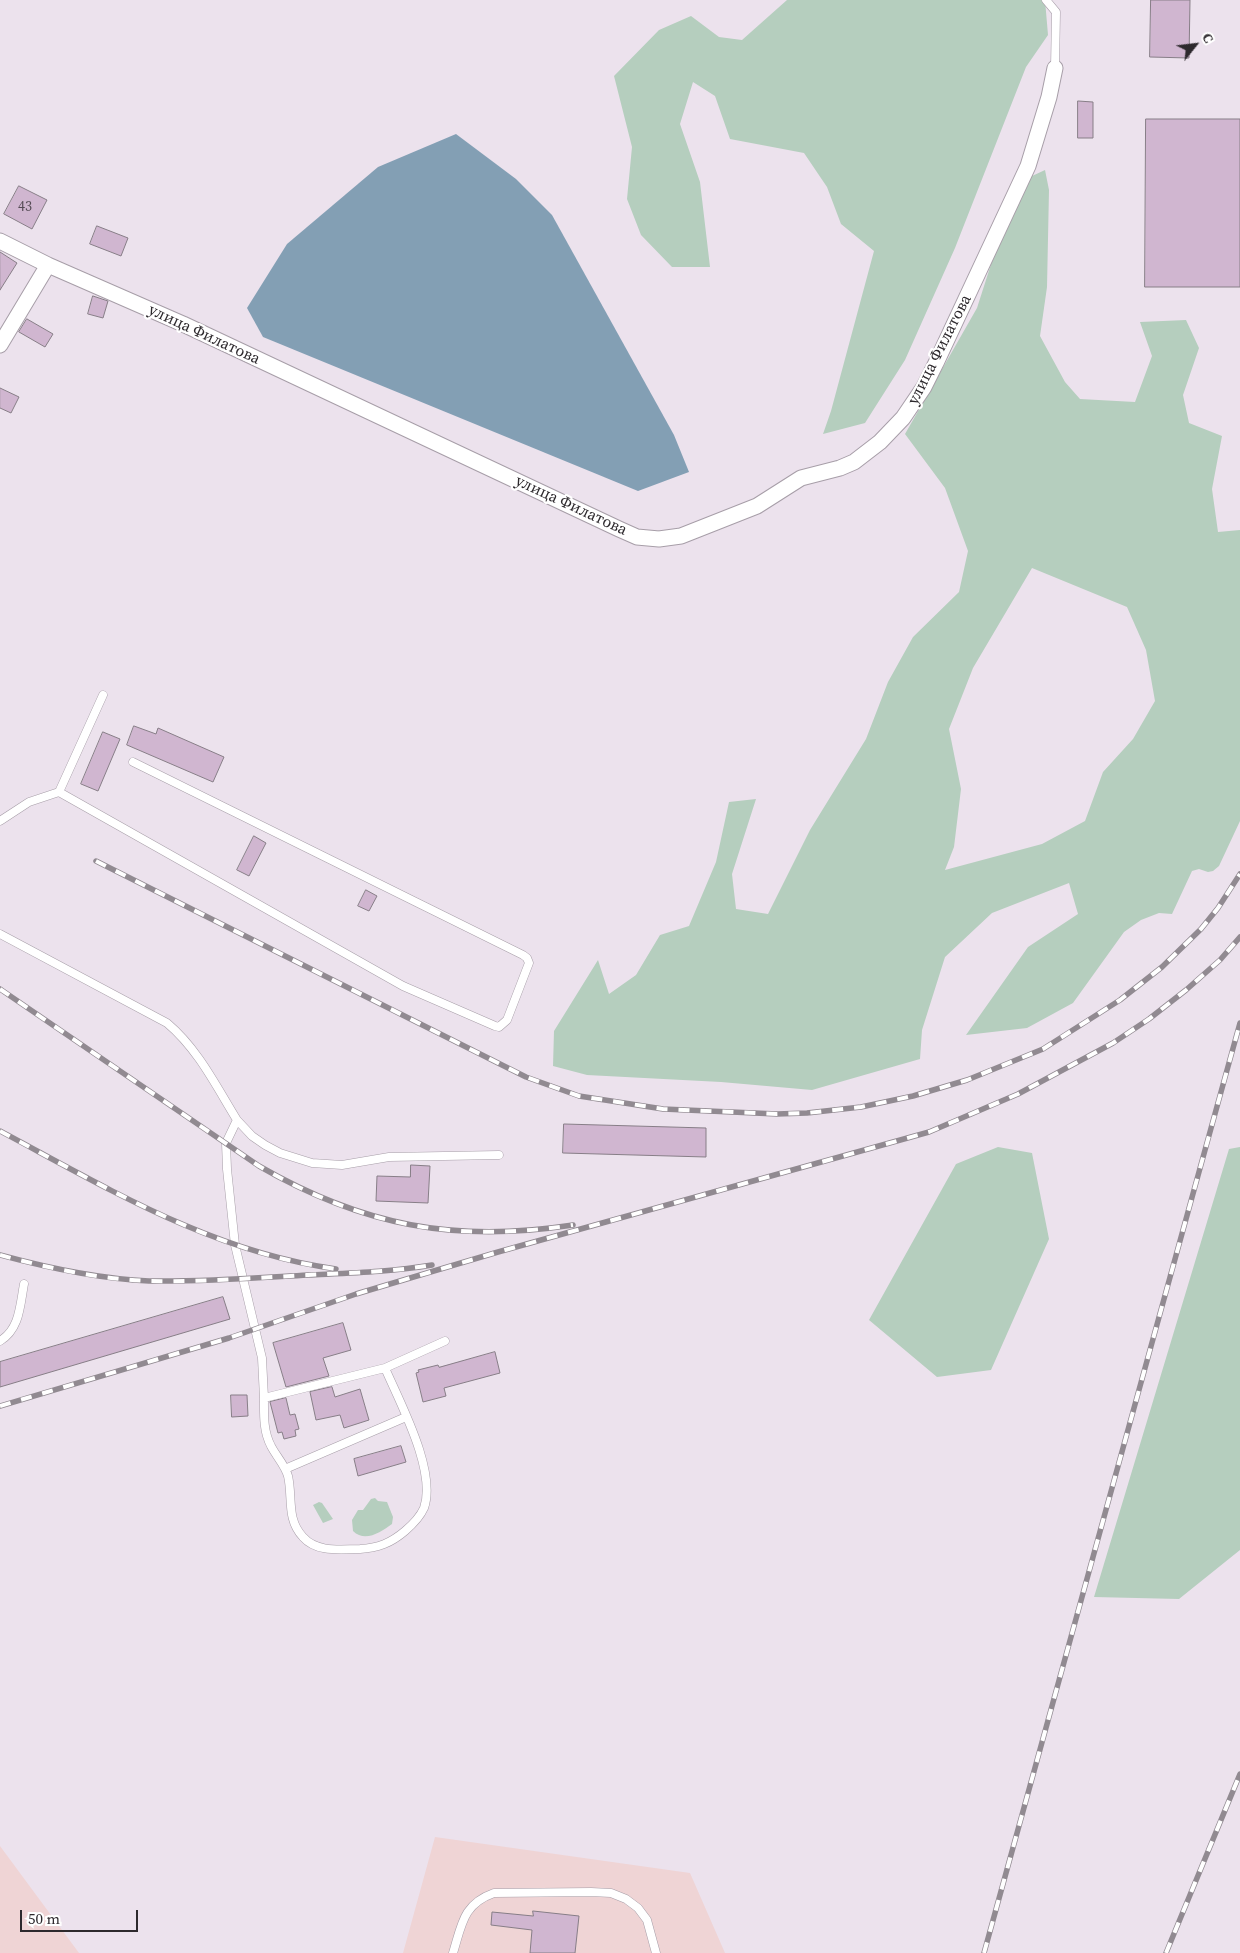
<!DOCTYPE html>
<meta charset="utf-8">
<style>
body{margin:0}
#map{position:relative;width:1240px;height:1953px;overflow:hidden;background:#ece2ed;font-family:"Source Serif 4",serif}
canvas{display:block}
.north{position:absolute;left:1170px;top:20px;width:50px;height:50px;-webkit-text-stroke:4px #fff;paint-order:stroke;rotate:61deg;font-size:14px;font-weight:700;line-height:20px;text-align:center;color:#2d292d}
.north::after{content:'';display:block;margin:auto;width:18px;height:22px;background:#2d292d;clip-path:polygon(50% 0,100% 100%,50% 72%,0 100%)}
.scale{position:absolute;left:20px;top:1910px;width:118px;height:22px;box-sizing:border-box;border:2px solid #2d292d;border-top:0;padding-left:6px;font-size:15px;line-height:18px;white-space:nowrap;color:#2d292d;-webkit-text-stroke:4px #fff;paint-order:stroke}
</style>
<div id="map">
<canvas width="1240" height="1953"></canvas>
<div class="north">С</div>
<div class="scale">50 m</div>
</div>
<script>
const ctx = document.querySelector('canvas').getContext('2d');
ctx.lineJoin = 'round';
function paint(path, color) { ctx.fillStyle = color; ctx.fill(path, 'evenodd'); }
function trace(path, color, width, dash) { ctx.strokeStyle = color; ctx.lineWidth = width; ctx.lineCap = dash ? 'butt' : 'round'; ctx.setLineDash(dash || []); ctx.stroke(path); }
function write(font, color, halo, rows, align = 'center') {
  ctx.font = font + ' "Source Serif 4",serif'; ctx.lineWidth = 4.5; ctx.setLineDash([]); ctx.textBaseline = 'middle'; ctx.strokeStyle = halo; ctx.fillStyle = color; for (const [text, x, y, turn = 0] of rows) {
    ctx.save(); ctx.translate(x, y); ctx.rotate((+turn || 0) * Math.PI / 180); ctx.textAlign = isNaN(turn) ? turn : align; if (halo) ctx.strokeText(text, 0, 0); ctx.fillText(text, 0, 0); ctx.restore();
  }
}
paint(new Path2D(`
 M435,1837l255,36 35,80h-322z
 M0,1846l79,107h-79z`), '#efd4d5');
paint(new Path2D(`
 M787,0h258l3,35 -22,32 -71,181 -50,112 -40,63 -42,11 8,-23 43,-160 -33,-27 -14,-37 -23,-34 -74,-14 -15,-43 -22,-14 -13,42 20,58 10,85h-38l-31,-32 -14,-36 5,-52 -18,-71 45,-46 32,-14 28,21 23,3z
 M1045,170l4,20 -2,97 -7,49 25,46 15,17 55,3 17,-46 -12,-34 46,-2 13,28 -16,47 6,28 33,13 -10,53 6,43 22,-2v291l-21,45 -6,5 -5,1 -9,-3 -7,2 -20,43 -13,-1 -18,7 -17,12 -51,71 -46,25 -61,7 62,-88 50,-33 -9,-31 -77,30 -47,44 -23,73 -2,29 -108,31 -91,-8 -134,-7 -34,-9 1,-35 44,-71 11,34 27,-19 24,-40 29,-9 27,-64 13,-60 27,-3 -24,75 4,35 32,5 42,-84 56,-91 22,-57 25,-45 46,-45 9,-41 -23,-63 -40,-54 72,-126 40,-125zM1032,568l95,39 19,43 9,51 -22,38 -30,33 -18,49 -43,23 -97,26 9,-23 7,-58 -12,-60 24,-61z
 M998,1147l34,6 17,86 -58,131 -54,7 -68,-57 87,-156z
 M1240,1147v403l-61,49 -85,-2 135,-448z
 M375,1498l3,3 9,1 6,15 -1,7c-11,8 -27,19 -39,7l-1,-11 6,-10h5l8,-11z
 M319,1502l3,1 11,16 -10,4 -10,-18z`), '#b5cebe');
paint(new Path2D(`
 M456,134l60,45 36,36 122,220 15,37 -51,19 -375,-154 -16,-29 40,-64 91,-77z`), '#839fb4');
const building = new Path2D(`
 M1151,0h39l-1,58 -39,-1z
 M1078,101l15,1v36h-15z
 M1146,119h94v168h-95z
 M19,186l28,14 -15,29 -28,-15z
 M97,226l31,12 -7,18 -31,-12z
 M0,252l17,11 -17,27z
 M93,296l15,5 -5,17 -15,-4z
 M27,319l26,15 -8,13 -26,-15z
 M0,388l19,9 -8,16 -11,-5z
 M134,726l22,8 2,-6 66,29 -11,25 -86,-37z
 M103,732l17,7 -22,52 -17,-7z
 M254,836l12,7 -17,33 -12,-6z
 M366,890l11,6 -8,15 -11,-5z
 M564,1124l142,4v29l-143,-4z
 M411,1165l19,1 -2,37 -52,-2 1,-25 33,1z
 M223,1297l7,22 -230,68v-25z
 M343,1323l8,27 -28,8 6,18 -43,11 -13,-44z
 M495,1352l5,21 -56,15 2,8 -23,6 -7,-29 3,-1 -1,-2 20,-5 1,2z
 M332,1387l3,10 25,-8 9,31 -25,8 -4,-13 -24,5 -6,-28z
 M231,1395h16l1,21 -16,1z
 M286,1398l4,17 5,-1 4,15 -4,1 1,6 -12,3 -2,-7 -4,1 -8,-31z
 M401,1446l5,16 -48,14 -4,-17z
 M533,1911l46,5 -4,37h-45l2,-23 -41,-5 1,-13 41,4z`);
paint(building, '#d0b6d0');
trace(building, '#877e87', 1);
const service = new Path2D(`
 M1046,0l10,12 -1,56
 M59,792l44,-97
 M0,821l29,-19 30,-10 344,194 92,40 4,1 8,-7 22,-57 -2,-5 -4,-3 -390,-193
 M0,934l167,89c31,26 49,63 70,97l15,16 13,9 15,8 32,10 30,2 47,-8 110,-2
 M237,1120l-11,23 1,26 8,76 27,113 2,40 121,-30c15,35 52,103 39,140 -4,9 -12,17 -19,23 -14,12 -27,17 -45,18 -19,0 -43,4 -57,-12 -17,-18 -10,-40 -15,-61 -3,-11 -12,-20 -17,-30 -8,-15 -7,-32 -7,-48
 M0,1341c20,-12 20,-36 24,-57
 M385,1368l60,-27
 M285,1469l121,-52
 M453,1953c9,-29 10,-49 41,-60l97,-1 20,1 15,6 12,9 9,12 9,33`);
const minor = new Path2D(`
 M0,241l48,24 135,59 436,205 18,8 22,2 22,-3 76,-30 44,-28 39,-10 14,-6 26,-20 23,-24 21,-31 12,-24 92,-197 21,-69 6,-29
 M0,345l48,-80`);
trace(service, '#a79ea8', 9);
trace(minor, '#a79ea8', 17);
trace(service, '#fff', 8);
trace(minor, '#fff', 15);
const rail = new Path2D(`
 M96,861l406,204 24,12 53,19 84,13 114,5 30,-1 54,-6 52,-11 54,-16 76,-31 77,-49 42,-33 39,-38 17,-21 22,-34
 M0,989l259,177c104,60 196,77 314,59
 M0,1131c109,58 212,121 336,138
 M0,1255c48,13 99,24 149,26 53,1 106,-3 159,-6 41,-2 83,-3 124,-10
 M0,1406l229,-68 127,-44 142,-42 431,-120 89,-38 95,-51 36,-24 37,-29 34,-30 20,-23
 M984,1953l256,-930
 M1166,1953l74,-179`);
trace(rail, '#918a91', 5.5);
trace(rail, '#fff', 4, [11]);
write('14px', '#564c56', null, [
 ["43",25,207]
]);
write('16px', '#2d292d', '#fff', [
 ["улица Филатова",204,335,25],
 ["улица Филатова",940,350,-63],
 ["улица Филатова",571,506,25]
]);
</script>
